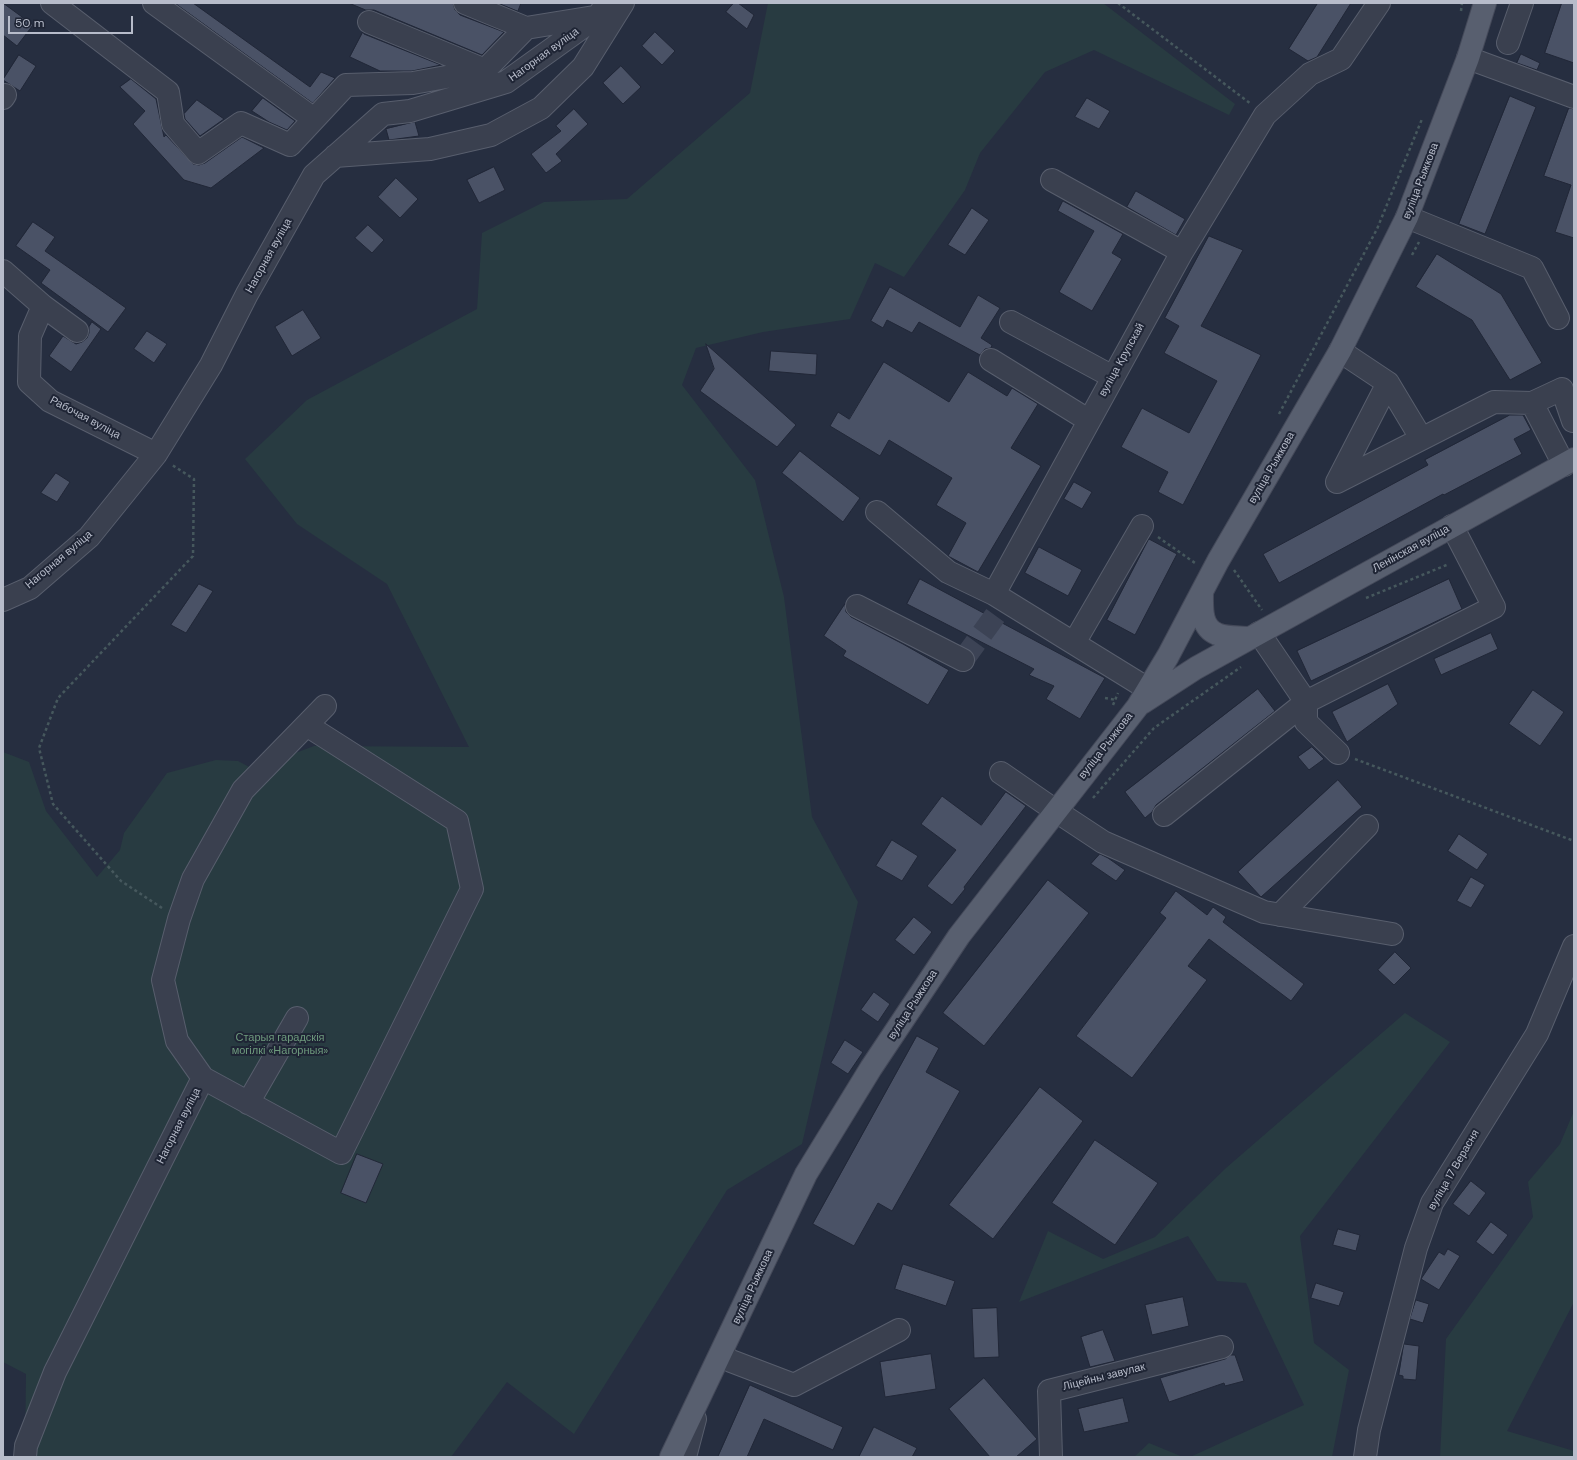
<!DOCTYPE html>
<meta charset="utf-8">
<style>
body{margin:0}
#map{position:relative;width:1577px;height:1460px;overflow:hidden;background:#262e40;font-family:"DM Sans",sans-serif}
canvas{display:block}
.frame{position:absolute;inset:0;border:4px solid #b7bcca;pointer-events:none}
.scale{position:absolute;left:8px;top:16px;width:125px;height:18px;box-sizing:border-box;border:2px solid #b7bcca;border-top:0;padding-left:5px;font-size:12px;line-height:14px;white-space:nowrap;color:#b7bcca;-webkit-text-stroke:3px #1f2535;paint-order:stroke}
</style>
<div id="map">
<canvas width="1577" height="1460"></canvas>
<div class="frame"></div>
<div class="scale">50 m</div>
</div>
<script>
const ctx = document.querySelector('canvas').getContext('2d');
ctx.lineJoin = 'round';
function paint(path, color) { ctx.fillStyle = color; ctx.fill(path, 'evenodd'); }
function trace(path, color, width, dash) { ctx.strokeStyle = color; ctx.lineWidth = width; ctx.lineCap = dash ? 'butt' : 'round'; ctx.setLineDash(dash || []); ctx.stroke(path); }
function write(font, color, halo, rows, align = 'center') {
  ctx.font = font + ' "DM Sans",sans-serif'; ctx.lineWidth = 4; ctx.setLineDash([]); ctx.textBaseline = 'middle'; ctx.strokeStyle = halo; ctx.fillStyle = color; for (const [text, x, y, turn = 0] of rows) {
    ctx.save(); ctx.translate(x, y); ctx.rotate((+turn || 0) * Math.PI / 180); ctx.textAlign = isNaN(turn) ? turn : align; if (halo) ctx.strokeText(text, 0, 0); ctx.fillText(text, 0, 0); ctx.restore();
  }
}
paint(new Path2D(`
 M768,3h335l132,101 -6,11 -135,-65 -49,22 -65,81 -15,37 -61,87 -29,-14 -25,56 -87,13 -67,16 -14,37 73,95 29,117 28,220 46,85 -56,242 -75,46 -153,244 -67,-52 -56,75h-426l1,-83 -23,-12v-610l26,10 17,49 51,66 23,-27 4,-17 43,-60 49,-13 22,1 15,8 61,-23 155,1 -82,-163 -90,-60 -52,-65 62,-59 170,-91 5,-76 62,-31 83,-3 123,-106z
 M1405,1013l45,29 -150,194 14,107 35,27 -17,87h-142l114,-52 -58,-122 -29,-2 -29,-45 -169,66 29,-71 55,28 52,-22 71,-69z
 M1574,1111v191l-67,129 67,20v6h-134l6,-118 87,-122 -5,-35 32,-38z
 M1149,1443l34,14h-49z`), '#283b41');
const building = new Path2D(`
 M3,3l30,22 -16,21 -14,-11z
 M175,3h18l117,84 11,-15 14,6 -22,25z
 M349,3h104l2,7 5,5 44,17 -22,23 -108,-45h-8z
 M498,3h23l-3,8z
 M734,3h4l16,12 -7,14 -21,-17z
 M1318,3h33l-34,54 -9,4 -19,-12z
 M1562,3h12v60l-29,-10z
 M363,32l1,2 77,31 -29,6h-32l-30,-14z
 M655,32l20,19 -13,14 -20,-19z
 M1521,54l19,9 -3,7 -20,-7z
 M19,55l17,11 -16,25 -17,-11z
 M621,66l20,21 -18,17 -20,-21z
 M131,79l25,20 8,38 2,-2 27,29 6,1 6,-2 37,-26 22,11 -53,40 -27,-8 -51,-56 12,-13 -25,-24z
 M1510,96l26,11 -51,127 -26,-10z
 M263,98l32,23 -8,9 -18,-8 -17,-11z
 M1087,98l23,13 -11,18 -24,-12z
 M197,100l27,19 -24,17 -15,-17 -1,-5z
 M1569,108l5,1v129l-19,-6 16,-47 -27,-9z
 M574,109l14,15 -32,30 6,7 -16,12 -15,-19 30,-23 -5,-5z
 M415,122l4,14 -30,4 -3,-11z
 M494,167l11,23 -26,13 -12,-23z
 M396,178l22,21 -18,19 -22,-21z
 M1136,191l49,28 -9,16 -49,-28z
 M1063,201l60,33 -11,19 10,6 -30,52 -33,-19 35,-61 -36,-20z
 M972,208l17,12 -24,35 -17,-10z
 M33,222l22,15 -10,14 81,57 -18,24 -67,-49 9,-13 -34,-24z
 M368,225l16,15 -12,13 -17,-15z
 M1209,236l34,14 -42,76 60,29 -78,150 -25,-13 10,-20 -47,-25 21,-39 47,25 28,-52 -53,-28 15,-27 -14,-8z
 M1437,254l64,40 41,69 -32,17 -38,-60 -56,-33z
 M890,287l70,40 18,-32 22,13 -19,30 11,7 -1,3 -6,1 -5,6 -61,-33 -7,11 -25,-13 -4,8 -12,-7z
 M303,310l18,28 -29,18 -17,-29z
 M92,322l9,7 -30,43 -22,-16 14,-20 13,8 6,-2 5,-4 2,-5v-6z
 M147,331l20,13 -13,19 -20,-14z
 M706,344l90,81 -19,22 -77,-56 14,-22z
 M771,351l46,3 -1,21 -47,-4z
 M884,362l65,40 19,-30 39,24 5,-8 26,16 -27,44 30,18 -63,106 -30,-16 18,-33 -30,-18 16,-27 -63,-38 -9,16 -50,-30 8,-14 11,7z
 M1510,415h13l8,15 -17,9 8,15 -78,41 -1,-1 -164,89 -16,-29 165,-89 -3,-5z
 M800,451l60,47 -17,24 -61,-49z
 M56,473l14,9 -13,20 -16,-9z
 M1074,482l18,10 -10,17 -18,-10z
 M1149,539l28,15 -42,81 -28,-15z
 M1039,547l43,23 -14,26 -43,-23z
 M920,579l185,99 -25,41 -34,-20 8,-13 -25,-11 5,-6 -127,-65z
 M1449,579l13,30 -151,72 -14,-30z
 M199,584l14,7 -27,42 -15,-8z
 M845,604l1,8 5,5 52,27 46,26 -21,35 -85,-49 3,-5 -22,-15z
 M1491,633l7,16 -57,26 -7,-16z
 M1388,684l10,20 -51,38 -15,-30z
 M1258,689l17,22 -119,94 -4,7 -7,6 -20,-26z
 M1533,690l31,22 -24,34 -31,-22z
 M1312,747l12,12 -15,11 -11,-13z
 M1338,780l24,27 -101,90 -23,-25z
 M1006,792l20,14 -62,81 1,2 -13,16 -25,-19 29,-36 -35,-26 21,-28 39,29z
 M1459,834l29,20 -11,16 -29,-19z
 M892,840l26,16 -16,25 -26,-15z
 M1100,854l8,4 17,12 -9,11 -25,-17z
 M1471,877l14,8 -14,23 -14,-7z
 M1048,880l41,33 -105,133 -41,-33z
 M1176,891l31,24 6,-8 13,10 -3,5 81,62 -13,17 -82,-62 -21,27 19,14 -75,98 -56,-42 90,-118 -6,-5z
 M914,917l18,15 -18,23 -19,-15z
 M1395,952l16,16 -17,17 -16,-15z
 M874,992l16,12 -12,18 -17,-12z
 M917,1036l22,12 -13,24 34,19 -68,120 -14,-8 -24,43 -41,-22z
 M845,1040l18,12 -15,22 -17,-11z
 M1040,1087l43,34 -90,118 -44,-34z
 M1095,1140l63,43 -43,62 -63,-42z
 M357,1154l26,10 -17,39 -25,-10z
 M1471,1181l15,12 -17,23 -16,-12z
 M1491,1222l17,13 -15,20 -17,-13z
 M1338,1229l22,6 -4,16 -23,-6z
 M1448,1249l12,7 -21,34 -18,-11 18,-27 5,3z
 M903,1264l52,17 -9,25 -51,-17z
 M1316,1283l28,9 -5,14 -28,-8z
 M1183,1297l6,29 -37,9 -7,-30z
 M1416,1300l13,4 -6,19 -13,-4z
 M997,1308l2,49 -25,1 -2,-49z
 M1103,1330l12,31 -25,6 -9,-30z
 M1404,1344l15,2 -3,34 -13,-1v-3l-4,-1z
 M931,1354l5,35 -51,8 -5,-35z
 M1231,1355h4l9,26 -19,5 -1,-3 -55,19 -9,-24 65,-19z
 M984,1378l53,61 -21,18h-26l-41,-48z
 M750,1385l93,42 -10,23 -69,-31 -17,38h-29z
 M1123,1398l6,24 -45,10 -6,-23z
 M874,1427l43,21 -5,9h-53z`);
paint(building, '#4a5266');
trace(building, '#212737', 1);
trace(new Path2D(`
 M963,660l42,-58`), '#3c4355', 22, [22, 11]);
const minor = new Path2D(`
 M52,3l116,89 5,32 25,29 43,-30 49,22 56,-60 67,-2 72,-13 41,-42 68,-11
 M154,3l160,116
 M465,3l61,25
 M369,22l116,48
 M1508,43l14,-40
 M1468,58l106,39
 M3,98l2,-3
 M335,156l95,-7 61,-14 50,-27 42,-41 40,-64
 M1052,180l130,72
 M1407,217l125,51 26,50
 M3,271l40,35 -13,30 -1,46 21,19 106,53
 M43,306l34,25
 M1011,322l102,55
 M991,360l97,60
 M1388,383l33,55
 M1532,403l30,-14 11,32
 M1337,482l157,-80 38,1 32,62
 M1337,482l51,-99 -48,-32
 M877,512l71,60 46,22
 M3,600l27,-12 59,-51 67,-83 55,-89 36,-71 67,-119 69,-61 27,-3 96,-29 92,-66 9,-13
 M857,606l106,54
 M1259,633l47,69v20l32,31
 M1074,643l68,-117
 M1148,689l-154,-95 188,-342 83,-137 45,-41 31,-15 38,-56
 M1001,773l55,38 47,31 161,70 128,22
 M1164,815l142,-113 188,-95 -42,-81
 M1280,915l87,-89
 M203,1078l138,75 131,-264 -15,-68 -149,-95
 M248,1103l49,-85
 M721,1354l10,7 63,24 105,-55
 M25,1457l1,-11 29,-74 148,-294 -26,-37 -14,-61 16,-61 14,-40 50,-89 82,-84
 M685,1457l10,-38
 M1051,1457l-2,-66 173,-44
 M1365,1457l4,-27 47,-182 16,-45 105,-169 37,-88`);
const major = new Path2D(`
 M1202,592c0,15 -2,35 15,42 8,4 23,3 32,4
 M1142,703l54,-35 378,-209
 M671,1457l135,-283 65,-106 88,-132 179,-230 30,-50 50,-95 122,-210 67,-134 61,-159 17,-55`);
trace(minor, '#585e6d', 24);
trace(major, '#444959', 24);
trace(new Path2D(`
 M1118,3l133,101
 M1461,11l1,-8
 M1412,255l7,-13
 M1279,414l98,-185 45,-110
 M1158,537l37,26
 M1234,570l28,40
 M1366,598l83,-34
 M1105,698l11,2
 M1113,705l5,-12
 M1355,759l219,82
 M1093,798l61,-70 87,-61
 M162,908l-41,-27 -68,-77 -14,-56 19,-50 135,-142 1,-77 -22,-14`), '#46585d', 2.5, [3, 3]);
trace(minor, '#3a404f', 22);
trace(major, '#585f6f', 22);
write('11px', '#b7bcca', '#1f2535', [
 ["Нагорная вуліца",544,55,-36],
 ["вуліца Рыжкова",1421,181,-69],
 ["Нагорная вуліца",269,256,-61],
 ["вуліца Крупскай",1122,360,-61],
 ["Рабочая вуліца",85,418,28],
 ["вуліца Рыжкова",1272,468,-60],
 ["Ленінская вуліца",1411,549,-29],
 ["Нагорная вуліца",59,560,-40],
 ["вуліца Рыжкова",1106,746,-52],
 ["вуліца Рыжкова",913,1005,-57],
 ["Нагорная вуліца",179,1126,-63],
 ["вуліца 17 Верасня",1454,1170,-60],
 ["вуліца Рыжкова",753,1287,-65],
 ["Ліцейны завулак",1104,1377,-14]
]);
write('11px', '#6e9a7d', '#1f2535', [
 ["Старыя гарадскія",280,1038],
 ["могілкі «Нагорныя»",280,1051]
]);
</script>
